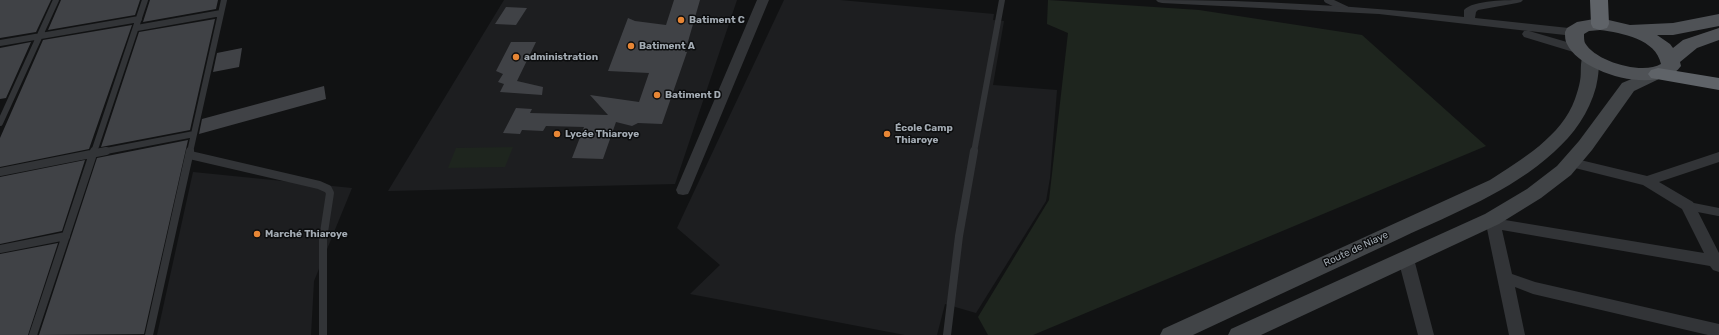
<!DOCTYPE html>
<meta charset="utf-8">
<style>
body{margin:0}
canvas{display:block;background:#111213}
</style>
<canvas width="1719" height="335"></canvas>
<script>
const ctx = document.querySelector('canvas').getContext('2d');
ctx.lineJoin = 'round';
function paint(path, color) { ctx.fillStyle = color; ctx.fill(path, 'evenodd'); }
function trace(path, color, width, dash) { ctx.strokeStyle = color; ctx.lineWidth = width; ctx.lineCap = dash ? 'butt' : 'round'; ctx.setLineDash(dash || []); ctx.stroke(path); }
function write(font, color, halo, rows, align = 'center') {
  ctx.font = font + ' Rubik,sans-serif'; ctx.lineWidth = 3; ctx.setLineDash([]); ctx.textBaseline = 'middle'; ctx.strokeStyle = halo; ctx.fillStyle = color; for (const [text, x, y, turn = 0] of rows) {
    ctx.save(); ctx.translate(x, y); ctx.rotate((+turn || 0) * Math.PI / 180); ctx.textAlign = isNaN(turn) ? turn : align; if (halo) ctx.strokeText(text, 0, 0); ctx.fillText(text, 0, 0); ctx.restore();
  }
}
paint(new Path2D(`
 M504,0h233l-62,184 -287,7z
 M784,0h56l154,14 -1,6 11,1 -11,64 64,5 -7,88 -4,23 -70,112 -31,-9 -8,31h-32l-215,-41 30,-29 -43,-37z
 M193,172l159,16 -38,93 -3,54h-154z`), '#1d1e20');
paint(new Path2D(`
 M1048,0l151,10 163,25 124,111 -453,189h-45l-10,-18 71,-117 19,-167 -21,-9z
 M513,147l-8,20 -57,1 8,-20z`), '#1e251e');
paint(new Path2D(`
 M0,0h51l-15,32 -36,6z
 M61,0h79l-5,15 -87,15z
 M150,0h68l-2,9 -73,13z
 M674,0h26l-15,52h2l-25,72 -24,-1 -6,3 -16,-4 -13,37 -31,-1 12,-31 -38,-1 -3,5 -21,-1 -2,4 -17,-1 13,-25 16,1 -2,4 78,2 -18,-20 49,7 10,-29 -41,-2 20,-53 7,3 31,4z
 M506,7l21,1 -11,17 -21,-1z
 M215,19l-25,111 -89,17 38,-115z
 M132,25l-43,124 -89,18v-29l43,-98z
 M31,42l-25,56 -6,1v-51z
 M511,42h25l-19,39 26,6 -1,8 -42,-3 4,-8 -6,-2 5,-8 -7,-3z
 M242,48l-3,19 -26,5 4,-19z
 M324,86l2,13 -127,35 3,-15z
 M188,140l-44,194 -105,1 58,-177z
 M85,160l-23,71 -62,13v-67z
 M58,243l-30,92h-28v-81z`), '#404246');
trace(new Path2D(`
 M1327,0l19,9
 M137,28l84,-15
 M0,43l139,-24
 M0,123l56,-123
 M94,152l51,-152
 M101,152l93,-18
 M190,152l34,-152
 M974,152l28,-152`), '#323437', 6);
trace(new Path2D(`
 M190,155l129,30 9,4 2,4 -7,46v96
 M0,172l106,-21
 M1688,206l31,6
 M0,249l66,-13
 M33,335l61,-184
 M149,335l41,-184
 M947,335l12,-99 15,-85`), '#323437', 8);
paint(new Path2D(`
 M757,0h12l-79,190 -2,4 -5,1 -5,-1 -2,-4z
 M1156,0c103,0 205,6 308,17v-7c9,-10 45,-10 59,-10l-2,2 -4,1 -39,7 -2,2 -1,6 103,11 2,3 -2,3 -4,1 -45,-5 55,16 2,3 -2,3 -4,1 -56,-17 -2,-3 2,-3h4l-149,-17 -217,-11 -4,-1z
 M1719,152v10l-60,20 34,20 26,51v19l-6,-2 -3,-4 -208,-36 10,44 23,8 184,42v11h-11l-175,-41 -18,-7 10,48h-16l-24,-116 2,-4 5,-1 5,1 2,4 205,34 -22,-44 -39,-24 -76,-19 -2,-3 2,-3 5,-2 75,18z
 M1406,253l5,2 3,4 20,76h-16l-20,-76 3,-4z`), '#323437');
paint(new Path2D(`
 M1590,53l6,1c5,8 2,24 0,33 -7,26 -22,47 -42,65 -44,40 -100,61 -153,86 -69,32 -139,65 -208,97h-33l3,-6 327,-149c31,-20 72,-44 85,-81 2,-6 4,-12 5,-18 2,-8 -1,-19 4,-27z
 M1653,70l6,1 3,4 -3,4 -25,12 -42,59 -21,25 -30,23 -42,26 -238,111h-33l3,-6 254,-115 42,-25 30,-23 22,-25 43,-58z`), '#414447');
paint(new Path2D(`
 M1719,14v12l-46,9h-16l13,9 3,4 10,-8 36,-12v12l-22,8 -17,14 1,4c-21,30 -100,8 -114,-22 -2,-3 -2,-8 -2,-12l2,-4 10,-6 23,-4 30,7 43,-2zM1600,30c22,3 56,9 61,34 -18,11 -65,-2 -76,-21 -1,-2 -1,-6 -1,-9l5,-3z`), '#4f5256');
paint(new Path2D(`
 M1590,0h18l1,24 -2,4 -7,2 -7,-2 -2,-4z
 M1658,68l61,10v12l-68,-12 -3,-4 3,-4z`), '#5f6368');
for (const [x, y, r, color] of [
 [681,20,4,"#e78635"],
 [631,46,4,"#e78635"],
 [516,57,4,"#e78635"],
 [657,95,4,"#e78635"],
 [557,134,4,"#e78635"],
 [887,134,4,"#e78635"],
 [257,234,4,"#e78635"]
]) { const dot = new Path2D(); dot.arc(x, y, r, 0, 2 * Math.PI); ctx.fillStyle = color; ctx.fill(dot); trace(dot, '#0c0d0e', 1.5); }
write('bold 10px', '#a3abb3', '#0c0d0e', [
 ["Batiment C",689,20],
 ["Batiment A",639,46],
 ["administration",524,57],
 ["Batiment D",665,95],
 ["École Camp",895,128],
 ["Thiaroye",895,140],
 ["Lycée Thiaroye",565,134],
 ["Marché Thiaroye",265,234]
], 'left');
write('10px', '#a3abb3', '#0c0d0e', [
 ["Route de Niaye",1356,249,-25]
]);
</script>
